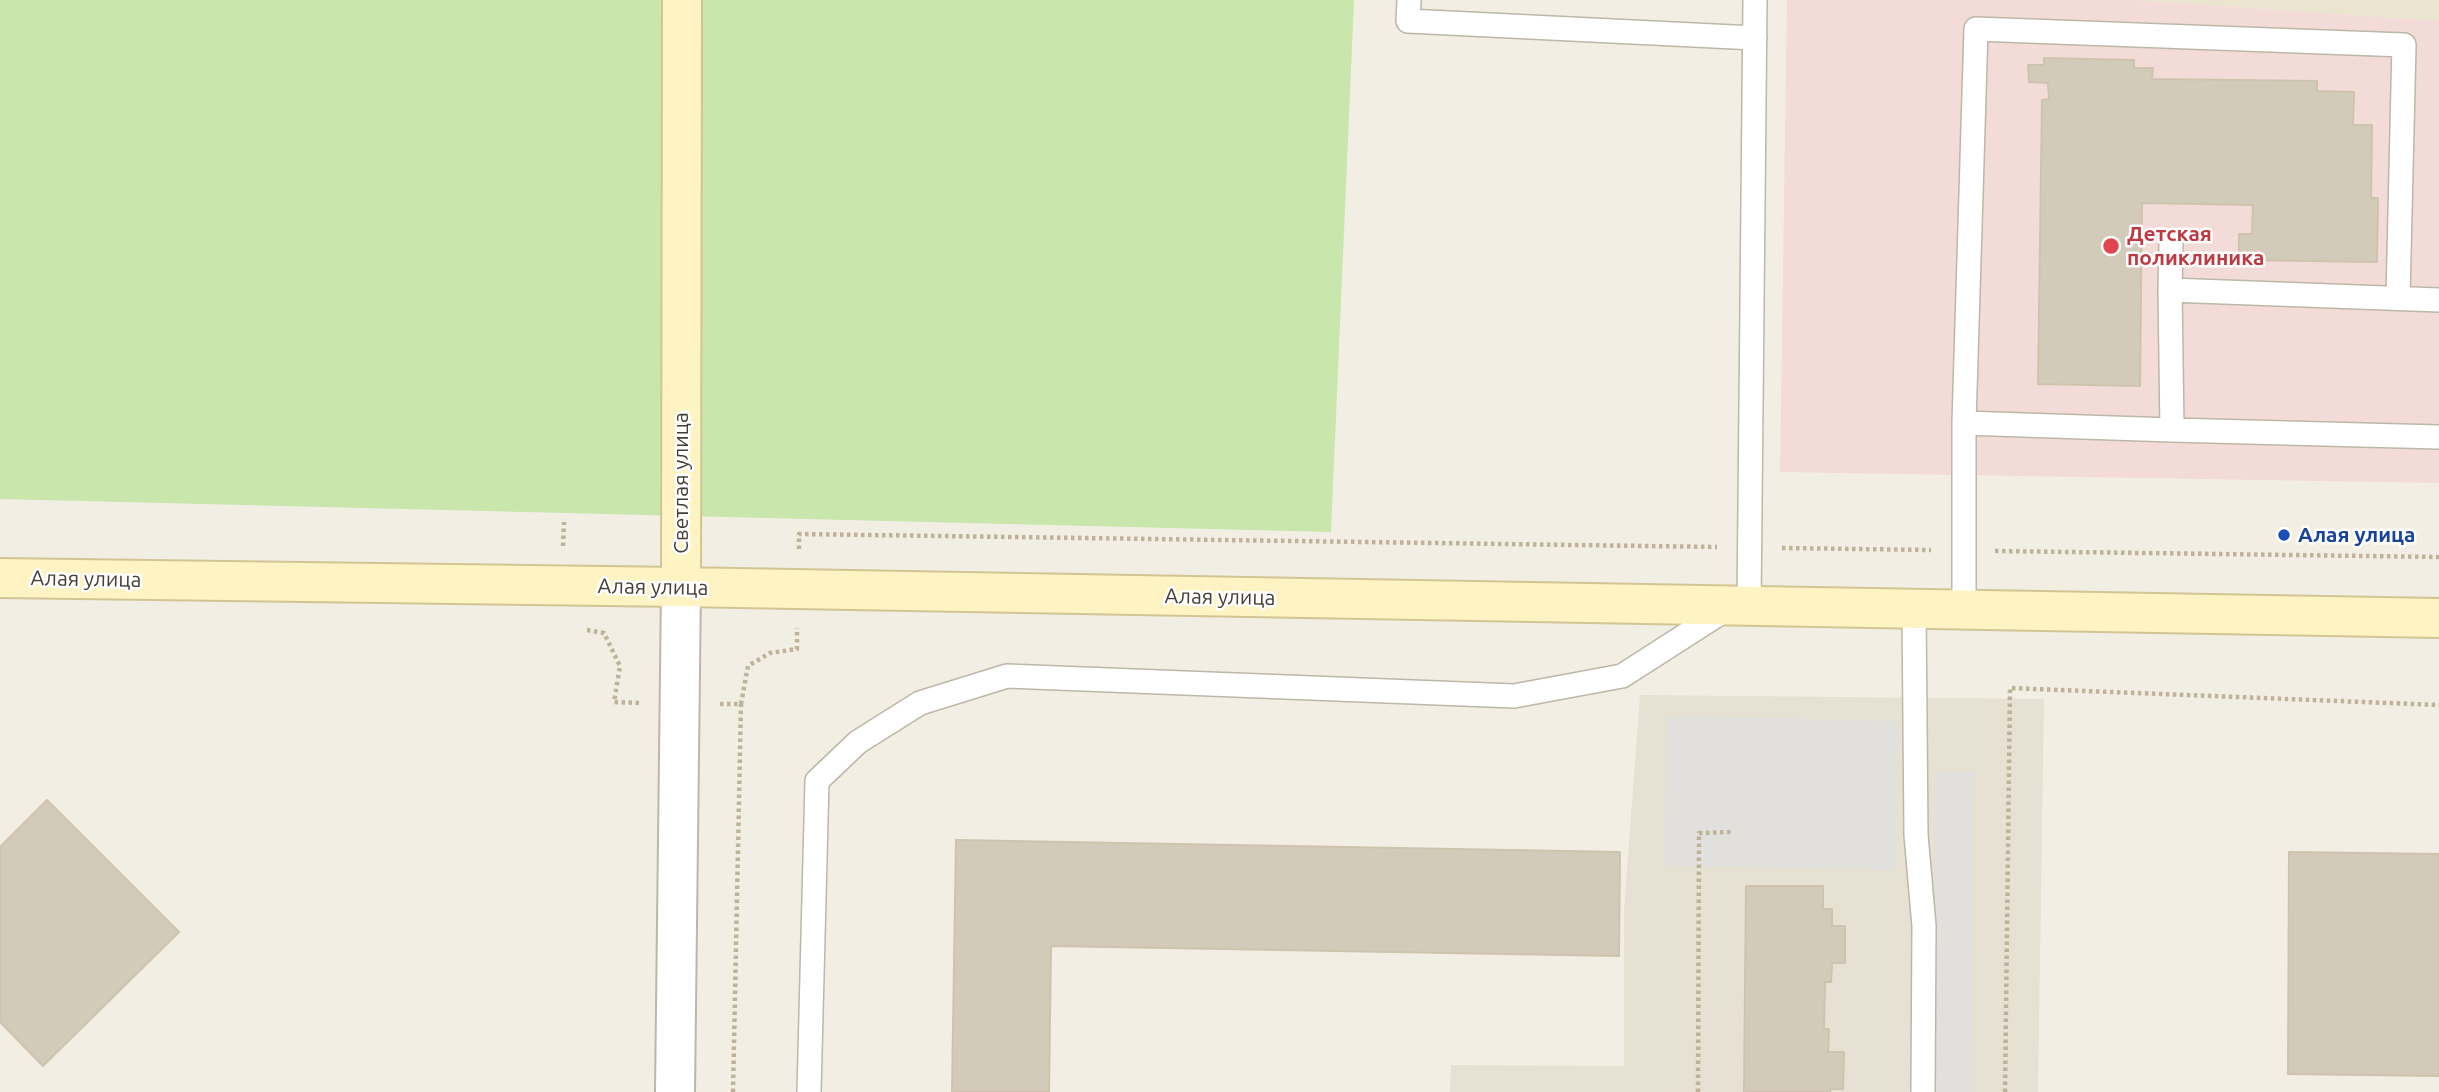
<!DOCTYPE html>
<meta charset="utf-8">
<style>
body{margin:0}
canvas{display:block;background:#f2eee4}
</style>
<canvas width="2439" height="1092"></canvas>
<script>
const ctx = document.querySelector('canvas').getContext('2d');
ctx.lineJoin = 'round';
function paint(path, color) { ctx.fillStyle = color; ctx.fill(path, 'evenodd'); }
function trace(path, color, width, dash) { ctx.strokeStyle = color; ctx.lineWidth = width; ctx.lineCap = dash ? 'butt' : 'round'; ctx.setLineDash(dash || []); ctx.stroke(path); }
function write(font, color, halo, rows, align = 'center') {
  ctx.font = font + ' Ubuntu,sans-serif'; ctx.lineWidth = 5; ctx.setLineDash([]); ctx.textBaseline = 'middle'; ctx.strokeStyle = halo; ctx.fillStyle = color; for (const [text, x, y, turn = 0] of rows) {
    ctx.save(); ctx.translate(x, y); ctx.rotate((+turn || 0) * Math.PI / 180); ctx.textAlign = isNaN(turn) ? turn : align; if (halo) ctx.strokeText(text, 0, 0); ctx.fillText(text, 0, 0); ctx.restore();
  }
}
paint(new Path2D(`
 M1640,695l404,4 -6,393h-588l1,-27 173,1v-156z`), '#e6e1d2');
paint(new Path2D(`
 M2134,0h305v21z`), '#ebe4ce');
paint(new Path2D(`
 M1787,0h347l305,21v462l-659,-11z`), '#f3dcd7');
paint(new Path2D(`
 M0,0h1354l-23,532 -1331,-33z`), '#c9e6ad');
paint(new Path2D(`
 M1667,716l232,5 -3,149 -232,-5z
 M1935,772h39l-4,320h-38z`), '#e2e0dc');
const building = new Path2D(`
 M2044,58l90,2v8h19l-1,11 165,2v10l37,1 -1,33h19l-1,73h7l-1,64 -138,-2v-26h13l1,-29 -111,-2 -2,183 -102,-2 4,-284 7,-1 -1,-16 -19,-1 -1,-17h16z
 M47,800l132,132 -136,134 -43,-44v-175z
 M956,840l664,12 -1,104 -568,-10 -2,146h-97z
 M2289,852l150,2v222l-151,-2z
 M1746,886h77v23h9v17h13v37h-13l-1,19h-6l-1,47h5l-1,23h16l-1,37h-13v3h-86z`);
paint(building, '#d3cbba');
trace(building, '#cec3ad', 2);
const service = new Path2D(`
 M1409,0l-1,21 347,17
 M2170,290l1,-45
 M2398,297l6,-252 -428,-16 -12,394 208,7 -2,-140 269,10
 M1964,423v188
 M2172,430l267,7
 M1749,606l6,-606
 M1914,610l2,225 8,91 -1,166
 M809,1092l8,-311 41,-39 62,-39 87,-27 507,20 108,-20 106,-68`);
const minor = new Path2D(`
 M675,1092l6,-505`);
const secondary = new Path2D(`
 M0,578l681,9 1758,31
 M681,587l1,-587`);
trace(service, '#bdb7a7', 26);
trace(minor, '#bdb7a7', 42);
trace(secondary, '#d2c594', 42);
trace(new Path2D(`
 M563,546l1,-24
 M1782,548l149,2
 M799,549v-15l918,13
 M1995,551l444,6
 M587,630l17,3 16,33 -6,36 27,1
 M720,704h21l7,-38 22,-13 27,-4v-21
 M733,1092l8,-388
 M1698,1092l1,-259 33,-1
 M2005,1092l5,-404 429,17`), '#beb398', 4.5, [3.5, 3.5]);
trace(service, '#fff', 23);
trace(minor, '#fff', 38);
trace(secondary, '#fef3c2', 38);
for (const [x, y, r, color] of [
 [2111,246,9,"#e0444e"],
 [2284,535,7,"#1a4fb4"]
]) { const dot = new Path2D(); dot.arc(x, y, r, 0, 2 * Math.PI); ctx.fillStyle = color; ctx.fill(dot); trace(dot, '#fff', 2.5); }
write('bold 21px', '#be3a42', '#fff', [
 ["Детская",2127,234],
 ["поликлиника",2127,258]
], 'left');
write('21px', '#443e34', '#fff', [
 ["Светлая улица",681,483,-90],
 ["Алая улица",86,579,1],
 ["Алая улица",653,587,1],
 ["Алая улица",1220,597,1]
]);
write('bold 21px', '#164399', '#fff', [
 ["Алая улица",2298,535]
], 'left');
</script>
